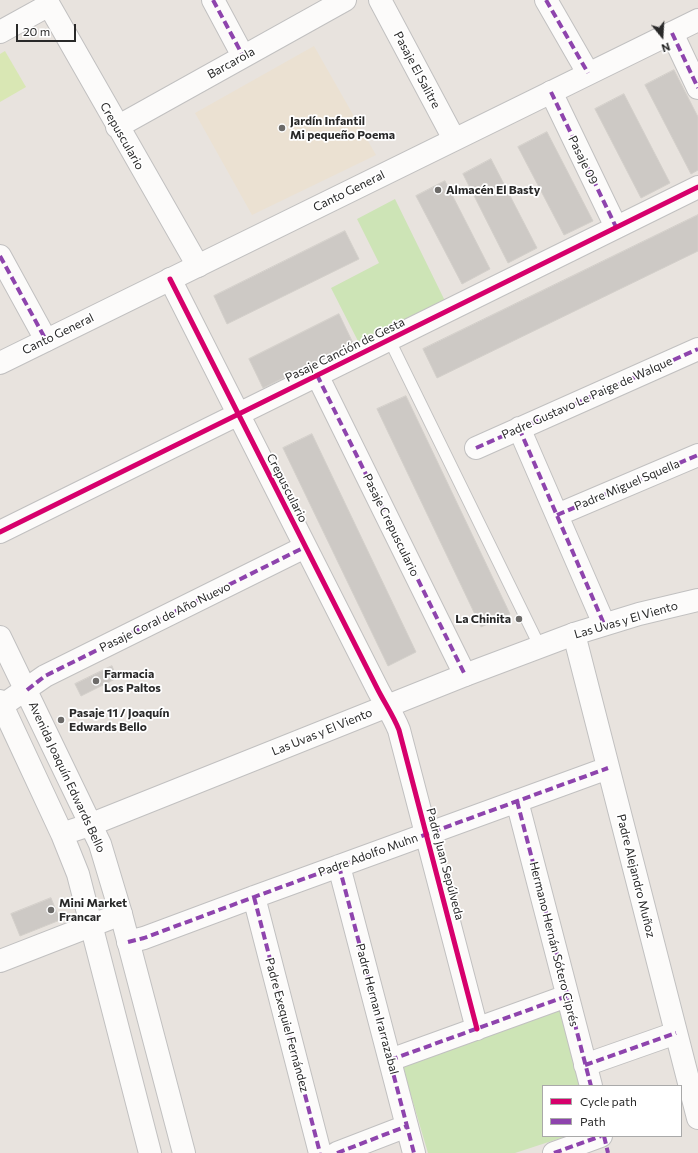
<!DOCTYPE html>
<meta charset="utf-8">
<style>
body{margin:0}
#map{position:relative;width:698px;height:1153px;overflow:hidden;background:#e8e3de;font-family:Commissioner,sans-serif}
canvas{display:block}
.legend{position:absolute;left:542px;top:1085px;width:140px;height:52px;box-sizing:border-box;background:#fff;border:1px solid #a9a9a9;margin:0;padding:5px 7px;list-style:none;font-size:12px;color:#292929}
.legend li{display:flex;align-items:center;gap:8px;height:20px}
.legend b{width:20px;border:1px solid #a9a9a9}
.north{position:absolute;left:642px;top:16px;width:40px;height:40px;-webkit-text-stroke:3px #fff;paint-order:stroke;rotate:162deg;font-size:11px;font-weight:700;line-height:16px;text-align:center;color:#292929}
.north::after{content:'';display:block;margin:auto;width:14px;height:18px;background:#292929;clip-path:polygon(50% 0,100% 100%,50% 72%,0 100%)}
.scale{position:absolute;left:16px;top:24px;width:60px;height:18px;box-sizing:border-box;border:2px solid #292929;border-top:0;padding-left:5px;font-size:12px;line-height:14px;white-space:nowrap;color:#292929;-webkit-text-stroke:3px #fff;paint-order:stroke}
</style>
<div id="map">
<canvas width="698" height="1153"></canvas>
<ul class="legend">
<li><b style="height:5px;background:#d6006c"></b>Cycle path</li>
<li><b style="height:5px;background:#8e44ad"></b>Path</li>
</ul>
<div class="north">N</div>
<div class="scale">20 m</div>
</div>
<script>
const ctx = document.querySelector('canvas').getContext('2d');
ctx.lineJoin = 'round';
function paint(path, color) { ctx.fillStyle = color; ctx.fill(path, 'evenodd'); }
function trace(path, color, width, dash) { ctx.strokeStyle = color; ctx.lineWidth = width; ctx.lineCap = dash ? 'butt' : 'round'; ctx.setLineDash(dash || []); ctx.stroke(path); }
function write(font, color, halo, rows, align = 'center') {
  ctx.font = font + ' Commissioner,sans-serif'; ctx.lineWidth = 3.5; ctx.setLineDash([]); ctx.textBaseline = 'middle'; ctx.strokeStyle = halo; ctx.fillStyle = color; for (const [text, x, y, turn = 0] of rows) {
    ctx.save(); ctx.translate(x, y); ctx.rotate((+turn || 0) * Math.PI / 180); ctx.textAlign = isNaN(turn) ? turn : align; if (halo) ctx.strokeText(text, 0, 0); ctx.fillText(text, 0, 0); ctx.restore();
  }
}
paint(new Path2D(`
 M314,46l62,109 -124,60 -57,-102z`), '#ebe1d2');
paint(new Path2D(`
 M395,199l51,104 -86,42 -29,-57 48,-25 -22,-44z
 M561,1005l23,81h-41v50h24l-52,17h-87l-26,-88z`), '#cde4b6');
paint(new Path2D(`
 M5,51l21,36 -26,15v-48z`), '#d9e7b4');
const building = new Path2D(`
 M674,70l24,47v53l-7,4 -46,-89z
 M624,94l46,89 -29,15 -46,-89z
 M547,132l46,89 -29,14 -46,-88z
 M491,159l46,89 -29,15 -45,-89z
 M445,181l45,88 -28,15 -46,-88z
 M698,215v36l-261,127 -14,-29z
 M345,231l14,28 -132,65 -13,-28z
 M339,314l14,29 -90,45 -14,-29z
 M406,396l104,218 -29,13 -104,-218z
 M312,434l104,218 -28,14 -105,-218z
 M112,666l5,12 -36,18 -6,-12z
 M51,898l9,22 -40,16 -9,-22z`);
paint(building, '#cdc9c5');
trace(building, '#d3cfca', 1);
const lane = new Path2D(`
 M389,339l151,308`);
const street = new Path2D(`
 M213,0l30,56
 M380,0l74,139
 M546,0l42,73
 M0,32l49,-27 149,261
 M672,33l26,55
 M551,92l65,135
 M117,127l228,-127
 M0,256l46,84
 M170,279l207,409c7,14 16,27 22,42l78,299
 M317,375l148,300
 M519,428l85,196
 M476,448l222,-99
 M557,515l141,-60
 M0,532l698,-345
 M574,634l124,484
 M0,707l45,-31 260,-129
 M517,801l74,285
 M339,866l75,287
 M254,897l66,256
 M128,942l16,-4 110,-41 354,-129
 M0,961l121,-47
 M390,1060l177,-64
 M585,1065l91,-32
 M337,1153l70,-27
 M554,1153l47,-17`);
const secondary = new Path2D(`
 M0,363l698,-343
 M0,637l100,207 21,70 63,239
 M0,701l62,133 16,40 72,279
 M62,834l30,-10 373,-149 109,-41 65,-20 59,-14`);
trace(lane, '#c1c0c0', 13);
trace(street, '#c1c0c0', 24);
trace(secondary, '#c1c0c0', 24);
trace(lane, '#fcfbfa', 11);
trace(street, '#fcfbfa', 22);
trace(secondary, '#fcfbfa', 22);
trace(new Path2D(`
 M213,0l30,56
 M546,0l42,73
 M672,33l26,55
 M551,92l65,135
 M0,256l46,84
 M317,375l148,300
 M519,428l85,196
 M476,448l222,-99
 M557,515l141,-60
 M27,690l18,-14 260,-129
 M517,801l74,285
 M339,866l75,287
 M254,897l66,256
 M128,942l16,-4 110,-41 354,-129
 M390,1060l177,-64
 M585,1065l91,-32
 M604,1136l4,17
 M337,1153l70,-27
 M554,1153l47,-17`), '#8e44ad', 4, [8, 4]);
trace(new Path2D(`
 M170,279l207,409c7,14 16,27 22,42l78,299
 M0,532l698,-345`), '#d6006c', 5);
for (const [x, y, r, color] of [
 [282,128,4,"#6c6a68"],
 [438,190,4,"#6c6a68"],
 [519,619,4,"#6c6a68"],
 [96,681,4,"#6c6a68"],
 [61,720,4,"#6c6a68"],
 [51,910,4,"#6c6a68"]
]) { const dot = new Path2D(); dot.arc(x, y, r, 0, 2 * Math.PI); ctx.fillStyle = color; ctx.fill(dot); trace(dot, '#fff', 1.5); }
write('12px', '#292929', '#fff', [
 ["Barcarola",231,63,-29],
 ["Pasaje El Salitre",417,70,62],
 ["Crepusculario",122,136,60],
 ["Pasaje 09",583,160,64],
 ["Canto General",349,191,-26],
 ["Canto General",58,334,-26],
 ["Pasaje Canción de Gesta",345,350,-26],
 ["Padre Gustavo Le Paige de Walque",587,398,-24],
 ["Padre Miguel Squella",627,485,-23],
 ["Crepusculario",287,488,63],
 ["Pasaje Crepusculario",391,525,64],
 ["Pasaje Coral de Año Nuevo",165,617,-26],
 ["Las Uvas y El Viento",626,620,-16],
 ["Las Uvas y El Viento",322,732,-22],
 ["Avenida Joaquín Edwards Bello",67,777,65],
 ["Padre Adolfo Muhn",368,855,-20],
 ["Padre Juan Sepúlveda",445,864,75],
 ["Padre Alejandro Muñoz",636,876,76],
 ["Hermano Hernán Sótero Ciprés",554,944,76],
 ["Padre Hernan Irarrazabal",377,1009,75],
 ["Padre Exequiel Fernández",287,1025,75]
]);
write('bold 12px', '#292929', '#fff', [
 ["Jardín Infantil",290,121],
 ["Mi pequeño Poema",290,135],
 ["Almacén El Basty",446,190],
 ["La Chinita",511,619,"right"],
 ["Farmacia",104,674],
 ["Los Paltos",104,688],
 ["Pasaje 11 / Joaquín",69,713],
 ["Edwards Bello",69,727],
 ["Mini Market",59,903],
 ["Francar",59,917]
], 'left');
</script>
